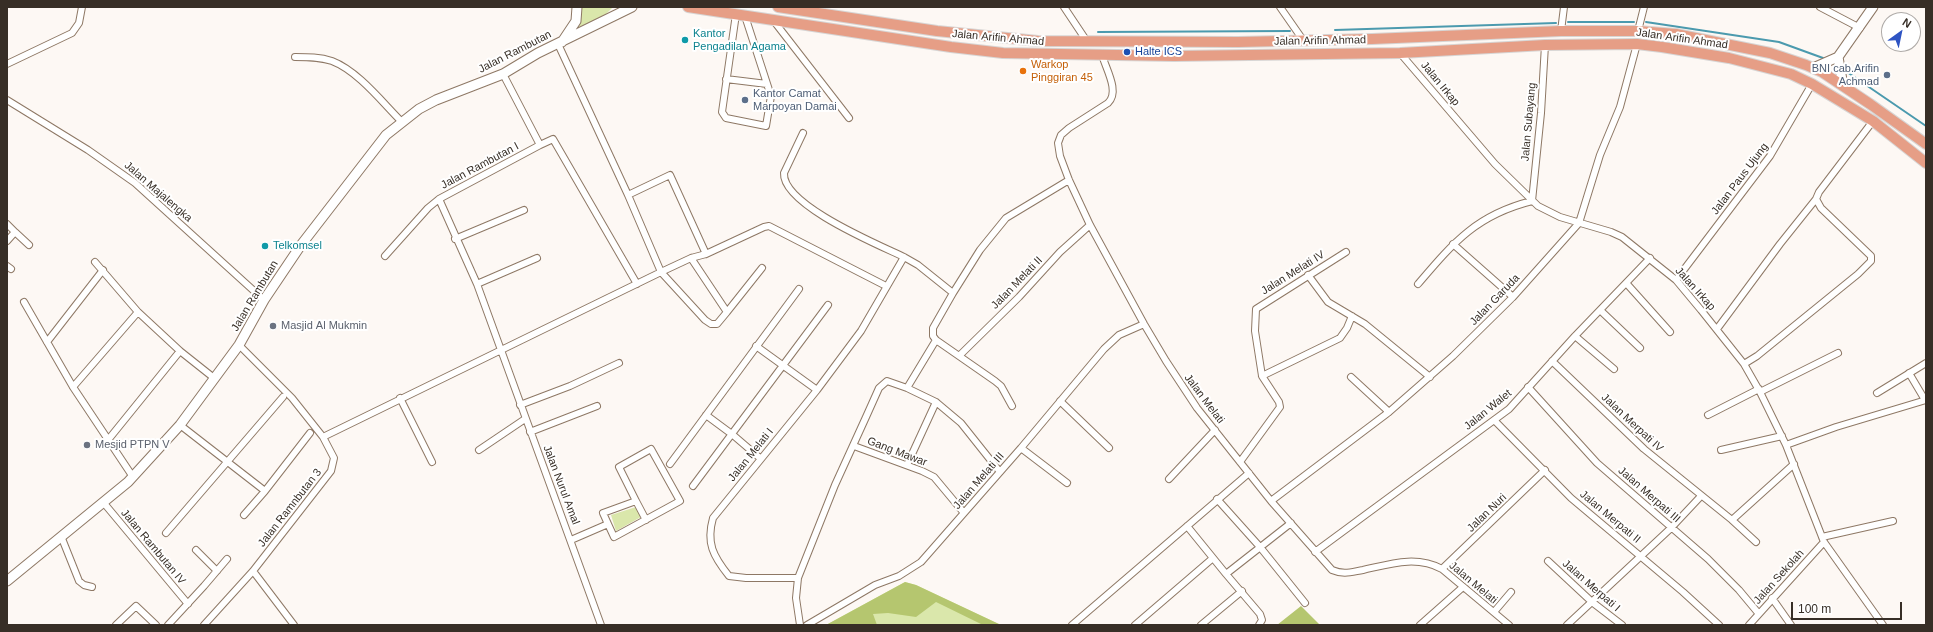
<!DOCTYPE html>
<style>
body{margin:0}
#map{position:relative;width:1933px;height:632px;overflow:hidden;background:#fdf8f4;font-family:Arial,sans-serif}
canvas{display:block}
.frame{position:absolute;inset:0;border:8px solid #372e26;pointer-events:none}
.north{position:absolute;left:1881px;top:12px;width:40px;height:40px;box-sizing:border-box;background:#fff;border:1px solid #afaba8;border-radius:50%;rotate:33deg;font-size:11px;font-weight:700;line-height:16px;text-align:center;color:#372e26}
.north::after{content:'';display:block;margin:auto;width:14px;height:18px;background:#2e54c3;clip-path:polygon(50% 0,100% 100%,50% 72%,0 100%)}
.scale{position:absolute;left:1791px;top:602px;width:111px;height:18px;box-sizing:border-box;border:2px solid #372e26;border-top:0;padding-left:5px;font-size:12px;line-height:14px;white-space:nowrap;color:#372e26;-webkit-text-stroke:3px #fff;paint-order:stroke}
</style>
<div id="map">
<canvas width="1933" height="632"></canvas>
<div class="frame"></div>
<div class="north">N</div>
<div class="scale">100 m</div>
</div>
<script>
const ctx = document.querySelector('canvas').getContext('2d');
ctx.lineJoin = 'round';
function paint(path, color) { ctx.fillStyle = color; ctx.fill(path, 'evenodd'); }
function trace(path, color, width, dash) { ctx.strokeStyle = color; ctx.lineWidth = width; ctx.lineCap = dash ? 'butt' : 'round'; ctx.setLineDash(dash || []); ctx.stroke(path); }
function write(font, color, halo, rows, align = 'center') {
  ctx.font = font + ' Arial,sans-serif'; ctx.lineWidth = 4; ctx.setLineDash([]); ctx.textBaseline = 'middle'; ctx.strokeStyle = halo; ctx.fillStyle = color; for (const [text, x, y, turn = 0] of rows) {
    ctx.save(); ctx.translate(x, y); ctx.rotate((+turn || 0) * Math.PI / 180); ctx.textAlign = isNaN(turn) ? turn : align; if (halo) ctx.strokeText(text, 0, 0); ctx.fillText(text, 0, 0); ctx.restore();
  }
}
paint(new Path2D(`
 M580,7h33l-9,9 -25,11z
 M636,507l5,10 -25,14 -5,-16z
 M905,582l11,3 85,40h-175z`), '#dae7ab');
paint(new Path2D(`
 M905,582l11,3 85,40h-18l-47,-23 -20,15 -28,-4 -15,1 4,11h-51z
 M1301,606l19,19h-43z`), '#b5c66f');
trace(new Path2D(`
 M1568,22h66
 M1646,22l133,20 44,16
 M1335,30l221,-7
 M1098,32l192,-1
 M1847,72l79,54`), '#4b9aae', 2);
const street = new Path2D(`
 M1064,7l22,33
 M1280,7l23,33
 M1820,7l40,21
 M736,14l-14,98 4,6 40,8 5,-30 -26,-80
 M773,20l76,98
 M1561,31l3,-24
 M1638,31l6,-24
 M558,44l70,151 33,77 44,48 6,4h6l10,-12 -36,-54
 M1400,53l95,111 43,42 22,11 51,15 11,5 54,43 25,30 43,54 16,28 26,53 38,97 59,83
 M1102,55c4,14 18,37 6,48l-39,25 -8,7 -3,8 2,13 9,24 21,45 54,99 22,37 31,47 74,93 61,69c12,5 19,2 31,0 27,-6 53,-15 79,-1l67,56
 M295,57c13,0 25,0 37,4 26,10 50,41 69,60
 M7,64l65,-31 7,-10 3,-16
 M503,74l37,71 -101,54 38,85 124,341
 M726,79l41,5
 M7,100l81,50 47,33 129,117
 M803,133l-19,40c-2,32 95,72 120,84
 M540,145l13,-6 84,145
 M628,195l42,-20 36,79
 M7,224l8,8 -8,9
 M15,232l14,13
 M455,239l69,-29
 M1453,244l60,53
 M385,256l43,-48 11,-9
 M95,262l43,50 42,39 34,27
 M7,266l4,3
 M1308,275l20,27 37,22 65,53
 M1676,280l94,-124 42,-72
 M477,284l60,-26
 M1418,284c35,-41 58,-69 114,-83l9,-88 4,-68
 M1627,284l43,48
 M953,293l-20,35v8l3,4 59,41 6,5 11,20
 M24,302l49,85 60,90
 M1600,310l40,38
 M727,312l35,-44
 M1717,329l63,-85 36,-45
 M1575,336l39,33
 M47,342l56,-72
 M756,346l61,44
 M959,356l60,-59 41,-45 30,-27
 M1552,361l92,88 88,71 24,22
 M1744,364l13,-8 101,-82 13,-13v-5l-50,-48 -5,-9 3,-7 54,-71
 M1909,373l16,27
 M1262,376l78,-38 7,-10 5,-12
 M1351,377l38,35
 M73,387l65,-75
 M1528,387l69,76 111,96 31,31 20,24
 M907,388l29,-48
 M1760,392l78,-39
 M1877,393l49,-30
 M400,398l32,64
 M1060,401l49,47
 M520,405l50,-19 49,-23
 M706,415l27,20 28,24
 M1708,415l51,-26
 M1494,420l77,78 112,94 36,33
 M180,425l85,66 45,-58
 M530,432l67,-26
 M323,437l338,-165 30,-14 15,-4 58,-27 5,-1 117,60
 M108,440l72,-89
 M1786,445l50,-18 90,-27
 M854,446l68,25 12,6 30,36
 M1021,448l46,35
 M479,450l46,-31
 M1721,450l61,-14
 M1240,462l40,-55 -1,-5 -17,-26 -7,-45 1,-22 90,-57
 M670,464l129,-175
 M907,465l29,-63
 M1000,472l-39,-49 -25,-21 -29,-14 -20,-7 -8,7 -13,29 -31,68 -37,93h-52l-17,-2c-16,-20 -23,-33 -16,-58l104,-128 44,-59 43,-74 14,8 35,28 27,-43 26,-32 63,-38
 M1169,479l46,-49
 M693,486l135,-181
 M1217,499l43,48 45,56
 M636,501l10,19
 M1271,501l118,-89 64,-56 60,-59 66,-74 21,-68 20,-48 17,-63
 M103,502l85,102
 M244,515l21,-24
 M1732,520l62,-56
 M1187,526l39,48 65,-51
 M166,533l117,-136
 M61,536l18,45 5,4 8,2
 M1822,537l71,-16
 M571,540l37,-16 -5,-11 33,-12 -17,-34 32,-18 29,52 -66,36 -6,-13
 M196,550l21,21
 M1315,552l194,-143 66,-73 75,-78
 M1548,561l44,41 30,23
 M1442,569l103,-99
 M253,571l41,54
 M1226,574l34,40 2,6 -3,5
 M798,578l-2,20 4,27
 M1772,598l19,27
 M1494,612l17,-20
 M116,625l20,-19 20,19
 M168,625l36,-39 23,-27
 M204,625l49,-54 78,-100 3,-13 -11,-21 -31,-39 -53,-53
 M807,625l68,-40 24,-9 22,-14 100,-114 83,-99 15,-14 25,-11
 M1072,625l177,-152
 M1135,625l78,-67
 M1201,625l41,-34
 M1420,625l43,-38
 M1567,625l104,-97 30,-32
 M1749,625l75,-83`);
const secondary = new Path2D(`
 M562,42l14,-21 1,-14
 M1838,57l5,29
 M1813,68l25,-11 35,-50
 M7,581l121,-99 52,-57 59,-80 25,-45 37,-55 85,-110 33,-26 17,-9 67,-26 35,-21 94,-46`);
const primary = new Path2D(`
 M688,7l263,40 52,6 171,3 226,-3 145,-8 92,-1 25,3 67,11 62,16 21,10 61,37 53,42
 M778,7l159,24 101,10 200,1 134,-3 189,-8h77l38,3 94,19 36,12 16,7 48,32 56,40`);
trace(street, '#8e7865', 8);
trace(secondary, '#8e7865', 11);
trace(primary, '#d7d5d4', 12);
trace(street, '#fff', 6);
trace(secondary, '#fff', 9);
trace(primary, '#e69e86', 10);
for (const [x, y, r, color] of [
 [685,40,4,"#0f9aa8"],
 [1127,52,4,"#1a4fb4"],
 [1023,71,4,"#e8710a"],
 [1887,75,4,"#5c6f8a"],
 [745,100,4,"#5c6f8a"],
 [265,246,4,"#0f9aa8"],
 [273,326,4,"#6b7280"],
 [87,445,4,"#6b7280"]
]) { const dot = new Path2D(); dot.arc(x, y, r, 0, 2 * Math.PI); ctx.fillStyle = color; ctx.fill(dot); trace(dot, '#fff', 1.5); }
write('11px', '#0d838f', '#fff', [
 ["Kantor",693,34],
 ["Pengadilan Agama",693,47],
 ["Telkomsel",273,246]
], 'left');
write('11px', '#372e26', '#fff', [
 ["Jalan Arifin Ahmad",998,38,5],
 ["Jalan Arifin Ahmad",1682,39,8],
 ["Jalan Arifin Ahmad",1320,41,-1],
 ["Jalan Rambutan",515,52,-27],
 ["Jalan Irkap",1440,84,50],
 ["Jalan Subayang",1529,122,-85],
 ["Jalan Rambutan I",480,166,-28],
 ["Jalan Paus Ujung",1740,179,-53],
 ["Jalan Majalengka",158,192,41],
 ["Jalan Melati IV",1293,273,-32],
 ["Jalan Melati II",1017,283,-46],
 ["Jalan Irkap",1695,289,48],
 ["Jalan Rambutan",255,296,-59],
 ["Jalan Garuda",1495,300,-46],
 ["Jalan Melati",1204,399,53],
 ["Jalan Walet",1488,410,-39],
 ["Jalan Merpati IV",1632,423,43],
 ["Gang Mawar",897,452,21],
 ["Jalan Melati I",751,455,-51],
 ["Jalan Melati III",979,481,-49],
 ["Jalan Nurul Amal",561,485,69],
 ["Jalan Merpati III",1649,495,41],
 ["Jalan Ramnbutan 3",290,508,-52],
 ["Jalan Nuri",1487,513,-44],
 ["Jalan Merpati II",1610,517,40],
 ["Jalan Rambutan IV",153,547,50],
 ["Jalan Sekolah",1779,577,-48],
 ["Jalan Melati",1473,583,40],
 ["Jalan Merpati I",1591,586,41]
]);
write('11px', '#164399', '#fff', [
 ["Halte ICS",1135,52]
], 'left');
write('11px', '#c56008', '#fff', [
 ["Warkop",1031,65],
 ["Pinggiran 45",1031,78]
], 'left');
write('11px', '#4e5e75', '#fff', [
 ["BNI cab.Arifin",1879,69],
 ["Achmad",1879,82],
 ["Kantor Camat",753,94,"left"],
 ["Marpoyan Damai",753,107,"left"]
], 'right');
write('11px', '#5b616d', '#fff', [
 ["Masjid Al Mukmin",281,326],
 ["Mesjid PTPN V",95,445]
], 'left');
</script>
